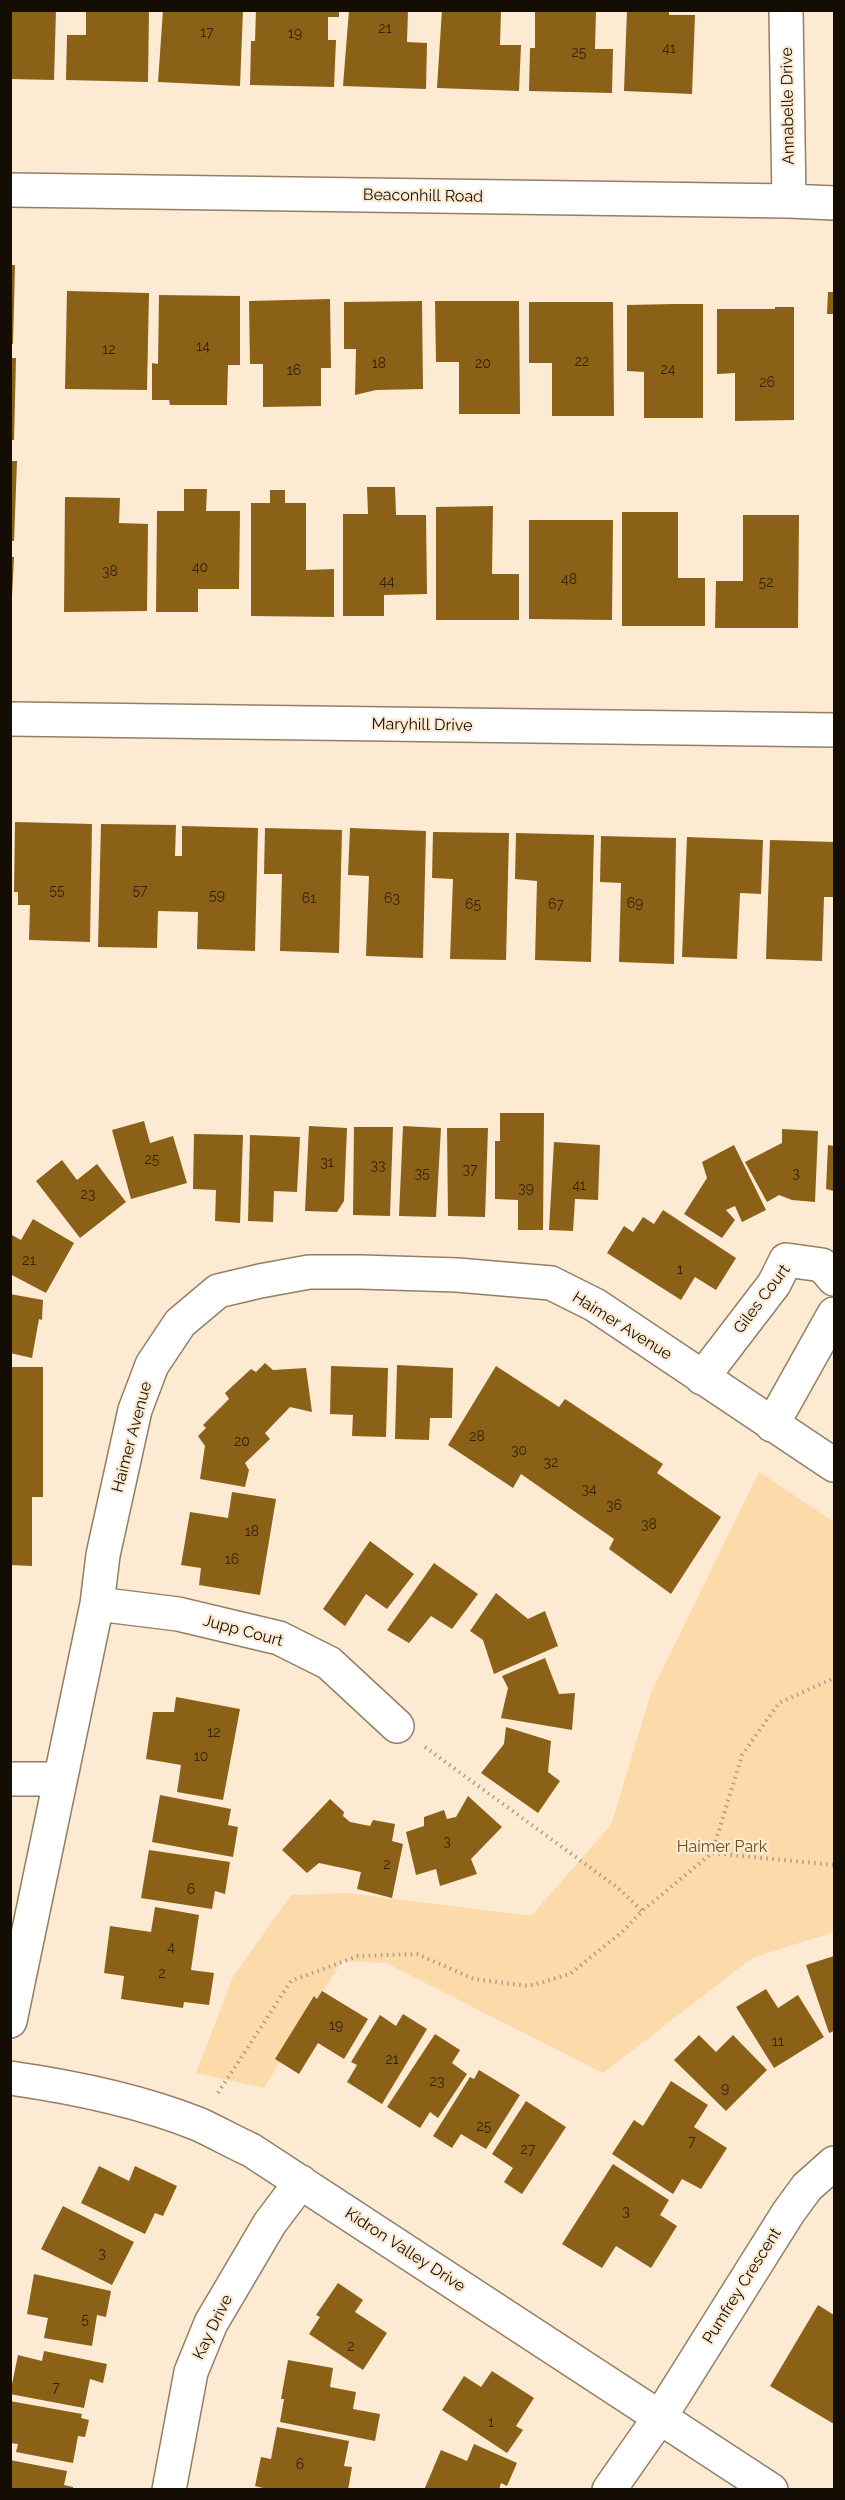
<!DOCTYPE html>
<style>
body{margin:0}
#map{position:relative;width:845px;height:2500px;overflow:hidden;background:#fcead2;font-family:Raleway,sans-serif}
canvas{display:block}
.frame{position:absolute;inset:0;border:12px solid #140d04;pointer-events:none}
</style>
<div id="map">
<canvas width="845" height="2500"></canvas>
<div class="frame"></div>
</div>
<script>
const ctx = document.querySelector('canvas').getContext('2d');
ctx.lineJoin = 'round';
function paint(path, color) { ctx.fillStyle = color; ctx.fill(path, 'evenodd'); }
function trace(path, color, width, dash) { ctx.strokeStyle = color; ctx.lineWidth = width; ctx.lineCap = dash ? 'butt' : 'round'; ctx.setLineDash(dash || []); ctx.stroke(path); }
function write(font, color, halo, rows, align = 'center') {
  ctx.font = font + ' Raleway,sans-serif'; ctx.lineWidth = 4.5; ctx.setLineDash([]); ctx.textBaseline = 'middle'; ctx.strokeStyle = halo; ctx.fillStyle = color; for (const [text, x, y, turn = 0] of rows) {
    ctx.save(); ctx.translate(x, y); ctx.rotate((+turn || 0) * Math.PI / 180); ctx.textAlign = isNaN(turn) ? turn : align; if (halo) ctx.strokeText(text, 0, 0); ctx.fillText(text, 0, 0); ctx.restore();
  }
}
paint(new Path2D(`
 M759,1472l75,50v410l-82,26 -149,115 -217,-110 -44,-2 -78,127 -68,-15 37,-96 58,-82 56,-2 184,23 80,-91 40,-132z`), '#fcdaaa');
paint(new Path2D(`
 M10,10h46l-2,70 -44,-1z
 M86,10h63l-1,72 -82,-2 1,-45h19z
 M163,10h80l-3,76 -82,-4z
 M256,10h83v7h-11v23h8l-2,47 -84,-2 1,-44h4z
 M349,10h59l-1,32 20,1 -1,46 -83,-3z
 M442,10h59l-1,35h21l-2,46 -82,-3z
 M535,10h61l-1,39h18l-1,44 -83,-2 1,-43h5z
 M627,10h42v5h26l-3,79 -68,-3z
 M10,265h5l-2,79h-3z
 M67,291l82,2 -2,97 -82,-1z
 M828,292h6v22h-7z
 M159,295l81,1v69h-12l-1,40h-57l-1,-5h-17v-37l6,1z
 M330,299l1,69h-10v38l-58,1v-43h-13l-1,-63z
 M422,301l1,88 -47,1 -21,5 1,-46h-12v-47z
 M435,301h84l1,113h-61v-52h-23z
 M529,302h84l1,114h-62v-53h-23z
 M674,304h29v114h-59v-46l-17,-1v-66z
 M775,307h19v113l-59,1v-48l-18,1v-65h58z
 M10,358h6l-2,82h-4z
 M10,461h7l-3,80h-4z
 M367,487h28l1,28h30l1,79 -43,1v21h-41v-102h25z
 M184,489h23l-1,22h34l-1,78h-41v23h-42l1,-101h27z
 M270,490h15v13h21v67l28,-1v48l-83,-1v-113h19z
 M65,497l55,1 -1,25 29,1 -1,87 -83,1z
 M493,506l-1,68h27v46h-83v-113z
 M622,512h56v66h27v48h-83z
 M743,515h56l-1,113h-83l1,-47h27z
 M529,520h84l-1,100 -83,-1z
 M10,557h4l-2,40h-2z
 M15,822l77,2 -2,118 -61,-2 1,-35h-12v-13h-4z
 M101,824l75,1 -1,31h7v-30l76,2 -3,123 -58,-2 1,-37 -40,-1 -1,37 -59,-1z
 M265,828l77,2 -3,123 -59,-2 2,-77h-18z
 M350,828l76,3 -3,127 -57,-2 3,-80 -21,-1z
 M433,832l76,1 -3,127 -56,-1 3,-80 -21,-1z
 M516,833l78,2 -3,127 -56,-2 2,-79 -22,-2z
 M601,836l75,2 -2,126 -55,-2 2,-79 -21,-1z
 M687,837l76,3 -2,54 -21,-1 -3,66 -55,-2z
 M770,840l64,2v55h-10l-2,64 -56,-2z
 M500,1113h44l-1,117h-25v-30l-23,-1v-58h5z
 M144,1121l6,22 23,-7 14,47 -56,16 -19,-69z
 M309,1126l38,2 -3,73 -7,11 -32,-1z
 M403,1126l38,2 -5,89 -37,-1z
 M354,1127h39l-3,89 -37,-1z
 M447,1128h41l-3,89 -37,-1z
 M782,1129l36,2 -3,71 -23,-2 -13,-5 -12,7 -22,-40 37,-19z
 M194,1134l49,1 -3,88 -25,-2 1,-31 -23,-1z
 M250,1135l50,2 -3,55 -23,-1 -1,31 -25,-1z
 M554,1142l46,3 -2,55 -23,-1 -2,32 -24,-1z
 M734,1145l32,65 -24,12 -7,-16 -9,4 9,10 -13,18 -38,-24 23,-36 -5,-16z
 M828,1145l6,1v45l-8,-2z
 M62,1160l15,20 20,-16 29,38 -46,36 -44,-57z
 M663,1210l73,48 -20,32 -21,-13 -14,23 -74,-47 17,-27 9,6 10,-15 11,7z
 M33,1219l41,24 -28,50 -36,-19v-40l11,6z
 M10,1294l33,6 -1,20 -3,-1 -7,39 -22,-5z
 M265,1363l8,7 33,-2 6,44 -22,-5 -25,26 5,6 -25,24 4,7 -4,17 -45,-8 5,-33 -7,-10 8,-8 -3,-3 26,-26 -4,-6 26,-24 5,3z
 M397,1365l56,3 -1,50h-22l-1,22 -34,-1z
 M331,1366l57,2 -2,69 -34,-1 1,-21 -23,-1z
 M496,1366l63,41 6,-8 98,65 -6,9 64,44 -50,77 -62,-45 5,-10 -93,-65 -8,14 -65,-43z
 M10,1367h33v130h-11v69l-22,-1z
 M232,1492l44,7 -16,96 -61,-10 2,-17 -20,-3 9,-53 38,6z
 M370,1541l44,33 -27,35 -21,-15 -21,32 -22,-17z
 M434,1563l44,31 -26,35 -21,-13 -22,27 -22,-13z
 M496,1593l32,26 17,-8 13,35 -64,28 -11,-34 -13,-9z
 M545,1658l14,36 16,-1 -3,37 -71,-12 7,-30 -6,-12z
 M176,1697l64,12 -17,91 -46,-8 4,-27 -35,-6 7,-47h21z
 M506,1727l45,14 -3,31 12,9 -22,32 -57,-40 23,-29z
 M160,1795l71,14 -3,16 10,2 -5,30 -81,-15z
 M468,1796l34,31 -31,32 6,15 -37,12 -4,-17 -20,6 -10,-43 18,-6v-9l20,-7 3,9 9,-2z
 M330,1799l14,13 -1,4 7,6 20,4 3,-6 22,4 -3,17 11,3 -11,54 -35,-9 4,-17 -42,-9 -12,10 -25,-23z
 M149,1850l81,12 -5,32 -10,-3 -3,18 -71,-11z
 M155,1907l44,8 -8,55 23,3 -5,32 -25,-3 -1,6 -62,-9 3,-23 -20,-3 6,-47 41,6z
 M834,1956v75l-5,2 -23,-68z
 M766,1989l12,19 20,-13 26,42 -50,31 -38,-61z
 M322,1991l46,28 -24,40 -26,-16 -19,31 -24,-15 39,-63 3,3z
 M403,2014l24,15 -45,75 -35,-22 10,-17 -6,-3 29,-47 16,11z
 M435,2034l25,16 -8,13 15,11 -29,44 -8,-6 -10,16 -33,-21z
 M699,2035l17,17 17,-17 34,35 -41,41 -52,-51z
 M479,2070l41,25 -34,54 -25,-15 -9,14 -19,-12 37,-59 4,2z
 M671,2081l37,24 -14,22 33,21 -26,41 -19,-10 -9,15 -61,-40 22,-34 9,6z
 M526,2101l40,26 -44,67 -18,-12 9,-14 -21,-14z
 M613,2164l56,36 -9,15 17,11 -26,42 -35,-22 -14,22 -40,-24z
 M99,2166l30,15 6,-15 42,20 -14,30 -8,-3 -10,21 -64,-31z
 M63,2206l71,36 -22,43 -71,-36z
 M34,2274l77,17 -5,26 -9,-2 -5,31 -48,-8 4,-20 -21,-4z
 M338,2283l25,17 -8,12 32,21 -24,37 -54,-36 11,-17 -4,-2z
 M818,2305l16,10v109l-64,-38z
 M44,2351l63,13 -4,19 -13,-4 -6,29 -74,-14 8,-39 24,6z
 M288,2360l45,8 -3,19 26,5 -3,17 27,5 -5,27 -95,-19 4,-23h-3z
 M492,2371l42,27 -18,28 7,4 -16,23 -65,-43 22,-34 17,11z
 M10,2401l72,13 -1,4 8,2 -4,17 -7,-1 -5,27 -57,-11 2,-8 -8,-1z
 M277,2427l72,14 -5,25 8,1 -4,23h-77l-16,-4 6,-29 10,2z
 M474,2444l43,19 -10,23 -6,-3 -2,7h-75l17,-40 26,11z
 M10,2460l57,11 -3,14 9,2v3h-63z`), '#8b6118');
const minor = new Path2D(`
 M786,10l3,191
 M10,190l779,11 45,2
 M10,719l824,11
 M702,1378l72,-94 12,-24 36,5 12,14
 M772,1425l62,-111
 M97,1604l81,10 101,24 50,25 68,63
 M10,1779h50
 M10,2021l87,-417 6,-49 32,-145 17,-45 28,-42 38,-32 42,-10 49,-9h52l96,3 94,8 44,22 239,160
 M10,2078c63,9 128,22 188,46 18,8 35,18 53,26l520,340
 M169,2490l22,-118 20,-49 59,-100 31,-41
 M609,2490l51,-73 128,-204 19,-26 27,-24`);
trace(minor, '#937f64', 36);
trace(new Path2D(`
 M425,1747l193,141 24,23
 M712,1853l30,-98 37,-52 55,-25
 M218,2093l73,-112 67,-25 59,-2 57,25 55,7 41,-12 52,-42 20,-21 70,-58 122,12`), '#ac9d8b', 4, [1.5, 4.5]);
trace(minor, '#fff', 33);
write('14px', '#322209', null, [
 ["21",385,29],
 ["17",207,33],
 ["19",295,34],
 ["41",669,49],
 ["25",579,53],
 ["14",203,347],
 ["12",109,350],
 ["22",582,362],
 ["18",379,364],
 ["20",483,364],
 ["24",668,370],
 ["16",294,371],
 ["26",767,383],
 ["40",200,568],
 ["38",110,572],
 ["48",569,580],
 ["44",387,582],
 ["52",766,583],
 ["55",57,891],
 ["57",140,891],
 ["59",217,896],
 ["61",309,899],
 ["63",392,899],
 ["69",635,904],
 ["65",473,905],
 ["67",556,905],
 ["25",152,1160],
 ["31",327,1163],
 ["33",378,1166],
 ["37",470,1170],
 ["35",422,1174],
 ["3",796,1174],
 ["41",579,1186],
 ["39",526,1189],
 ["23",88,1195],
 ["21",29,1261],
 ["1",680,1270],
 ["28",477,1437],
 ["20",242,1442],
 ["30",519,1451],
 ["32",551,1463],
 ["34",589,1490],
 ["36",614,1506],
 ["38",649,1525],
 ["18",252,1532],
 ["16",232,1560],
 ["12",214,1733],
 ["10",201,1757],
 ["3",447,1842],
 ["2",387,1865],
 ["6",191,1890],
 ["4",171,1948],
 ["2",162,1974],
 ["19",336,2026],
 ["11",778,2042],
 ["21",392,2060],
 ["23",437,2082],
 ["9",725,2089],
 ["25",484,2127],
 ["7",692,2142],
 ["27",528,2150],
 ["3",626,2212],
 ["3",102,2254],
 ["5",85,2320],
 ["2",351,2347],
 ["7",56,2388],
 ["1",491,2423],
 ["6",300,2465]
]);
write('16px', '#140d04', '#fcead2', [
 ["Annabelle Drive",788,106,-91],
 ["Beaconhill Road",423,196,1],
 ["Maryhill Drive",422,725,1],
 ["Giles Court",762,1299,-53],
 ["Haimer Avenue",622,1326,32],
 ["Haimer Avenue",132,1437,-75],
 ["Jupp Court",243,1631,15],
 ["Kidron Valley Drive",405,2250,33],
 ["Pumfrey Crescent",742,2286,-58],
 ["Kay Drive",213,2327,-64]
]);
write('16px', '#6d4d1b', '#fcead2', [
 ["Haimer Park",722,1847]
]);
</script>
